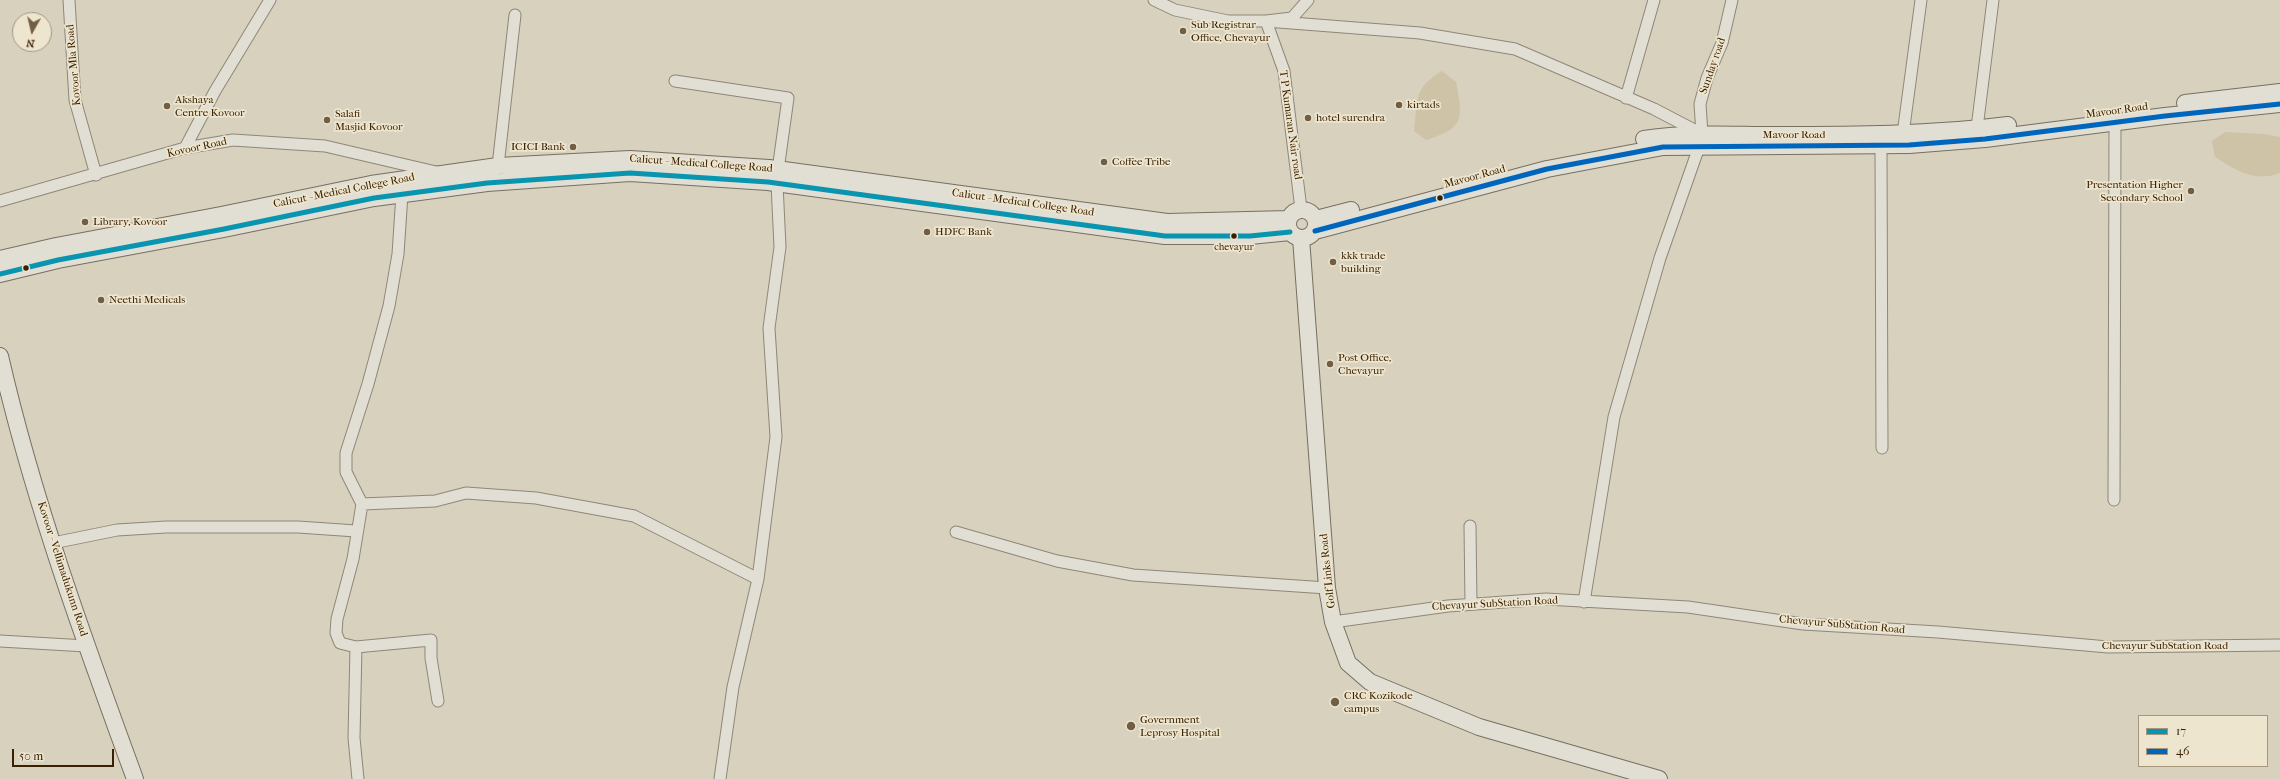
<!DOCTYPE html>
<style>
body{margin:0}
#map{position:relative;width:2280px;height:779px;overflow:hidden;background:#d8d1be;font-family:"IM FELL French Canon",serif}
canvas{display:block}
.legend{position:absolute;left:2138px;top:715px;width:130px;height:52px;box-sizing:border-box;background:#ede5ce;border:1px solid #a5967c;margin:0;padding:5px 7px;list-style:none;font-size:12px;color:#3a2002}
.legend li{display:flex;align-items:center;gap:8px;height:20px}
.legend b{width:20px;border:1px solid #a5967c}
.north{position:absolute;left:12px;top:12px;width:40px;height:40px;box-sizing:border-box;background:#ede5ce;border:1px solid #a5967c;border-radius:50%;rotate:188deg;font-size:11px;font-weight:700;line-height:16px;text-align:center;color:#3a2002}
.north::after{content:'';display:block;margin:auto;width:14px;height:18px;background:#715e44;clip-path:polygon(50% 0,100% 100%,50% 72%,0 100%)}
.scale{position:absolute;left:12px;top:749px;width:102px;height:18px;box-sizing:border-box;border:2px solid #3a2002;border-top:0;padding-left:5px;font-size:12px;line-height:14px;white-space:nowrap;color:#3a2002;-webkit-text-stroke:3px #ede5ce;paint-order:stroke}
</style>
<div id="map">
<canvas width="2280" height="779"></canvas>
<ul class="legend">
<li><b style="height:5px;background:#0994af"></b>17</li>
<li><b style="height:5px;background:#0065bd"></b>46</li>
</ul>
<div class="north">N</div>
<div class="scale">50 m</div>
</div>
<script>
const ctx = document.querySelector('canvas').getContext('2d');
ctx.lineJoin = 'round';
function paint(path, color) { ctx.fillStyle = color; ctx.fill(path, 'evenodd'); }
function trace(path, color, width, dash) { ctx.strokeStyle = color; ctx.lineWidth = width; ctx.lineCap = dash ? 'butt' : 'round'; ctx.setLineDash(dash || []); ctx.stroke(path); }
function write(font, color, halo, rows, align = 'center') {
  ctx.font = font + ' "IM FELL French Canon",serif'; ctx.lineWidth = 3.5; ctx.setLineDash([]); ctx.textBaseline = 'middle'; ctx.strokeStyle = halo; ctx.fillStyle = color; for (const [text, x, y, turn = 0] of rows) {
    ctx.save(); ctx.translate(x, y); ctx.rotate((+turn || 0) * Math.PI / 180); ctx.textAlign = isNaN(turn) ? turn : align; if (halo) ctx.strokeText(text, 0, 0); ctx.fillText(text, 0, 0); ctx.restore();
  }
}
paint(new Path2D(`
 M1442,71l14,11c7,37 9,46 -30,58l-12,-9c4,-30 -2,-42 28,-60z
 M2225,132l40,2 15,3v36c-26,10 -44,-3 -65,-16l-3,-16z`), '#cec3a7');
const street = new Path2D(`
 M69,0l6,100 21,75
 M1154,0l21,10 53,11h38l154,12 95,16 139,60 48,25 -2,-30 7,-26 15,-35 10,-43
 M675,81l113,17 -10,72
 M1626,98l28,-98
 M1977,128l16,-128
 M1903,134l18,-134
 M1881,146l1,302
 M185,148l30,-57 55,-91
 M498,166l17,-151
 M402,194l-4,60 -9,52 -21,78 -22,69v19l16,32 -9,55 -16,60 -1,14 4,10 16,4 75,-7v18l7,43
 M0,201l185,-53 48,-8 92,6 111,26
 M1301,209l-17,-138 -18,-50 26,-3 16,-18
 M2114,500l1,-378
 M362,504l73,-3 31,-8 70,5 98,18 124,63
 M1470,526l1,78
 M956,532l101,29 76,14 194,13
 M53,543l64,-13 49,-3h132l58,4
 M1584,602l30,-185 46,-159 39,-111
 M1333,622l115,-16 98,-7 142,8 115,17 135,8 170,15 172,-2
 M0,641l86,5
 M356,647l-2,91 4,41
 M720,779l13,-92 25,-108 18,-142 -7,-109 11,-81 -3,-63`);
const secondary = new Path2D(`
 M2185,103l95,-11
 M1644,139c43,-7 86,-4 130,-4 78,0 156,0 234,-10
 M1288 224a14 14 0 1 1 28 0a14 14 0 1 1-28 0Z
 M1316,219l35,-9
 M1315,231l232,-62 116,-22 246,-2 76,-6 180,-23 115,-12
 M1301,238l26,350 6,34 15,41 22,19 109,45 180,52
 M0,259l56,-13 165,-31 150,-31 127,-18 132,-7 139,9 398,54 121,-3
 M0,274l58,-14 166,-31 150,-31 113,-15 143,-10 138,9 397,54h85l40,-4
 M0,356c33,144 84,284 135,423`);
trace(street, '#8e8779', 13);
trace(secondary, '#776f60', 18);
trace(street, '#e1ded4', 11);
trace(secondary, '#e1ded4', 16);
trace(new Path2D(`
 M0,274l58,-14 166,-31 150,-31 113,-15 143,-10 138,9 397,54h85l40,-4`), '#0994af', 5);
trace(new Path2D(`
 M1315,231l232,-62 116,-22 246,-2 76,-6 180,-23 115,-12`), '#0065bd', 5);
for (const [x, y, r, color] of [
 [1183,31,4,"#715e44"],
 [1399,105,4,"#715e44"],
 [167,106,4,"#715e44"],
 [1308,118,4,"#715e44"],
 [327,120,4,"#715e44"],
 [573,147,4,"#715e44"],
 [1104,162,4,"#715e44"],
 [2191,191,4,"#715e44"],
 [1440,198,3.5,"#3a2002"],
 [85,222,4,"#715e44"],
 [927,232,4,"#715e44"],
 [1234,236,3.5,"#3a2002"],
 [1333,262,4,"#715e44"],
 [26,268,3.5,"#3a2002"],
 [101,300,4,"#715e44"],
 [1330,364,4,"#715e44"],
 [1335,702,5,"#715e44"],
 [1131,726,5,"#715e44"]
]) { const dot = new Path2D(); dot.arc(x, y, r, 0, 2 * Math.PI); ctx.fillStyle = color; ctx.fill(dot); trace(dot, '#ede5ce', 1.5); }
write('10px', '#3a2002', '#ede5ce', [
 ["chevayur",1234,248]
]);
write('11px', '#3a2002', '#ede5ce', [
 ["Sub Registrar",1191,25],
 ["Office, Chevayur",1191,38],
 ["Akshaya",175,100],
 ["Centre Kovoor",175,113],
 ["kirtads",1407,105],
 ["Salafi",335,114],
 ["Masjid Kovoor",335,127],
 ["hotel surendra",1316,118],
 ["ICICI Bank",565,147,"right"],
 ["Coffee Tribe",1112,162],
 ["Presentation Higher",2183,185,"right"],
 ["Secondary School",2183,198,"right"],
 ["Library, Kovoor",93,222],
 ["HDFC Bank",935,232],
 ["kkk trade",1341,256],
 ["building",1341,269],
 ["Neethi Medicals",109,300],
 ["Post Office,",1338,358],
 ["Chevayur",1338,371],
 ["CRC Kozikode",1344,696],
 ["campus",1344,709],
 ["Government",1140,720],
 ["Leprosy Hospital",1140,733]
], 'left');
write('11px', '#3a2002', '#ede5ce', [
 ["Kovoor Mla Road",74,65,-95],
 ["Sunday road",1713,66,-71],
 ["Mavoor Road",2117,111,-8],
 ["T P Kumaran Nair road",1290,125,82],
 ["Mavoor Road",1794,135],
 ["Kovoor Road",197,148,-12],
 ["Calicut - Medical College Road",701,164,4],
 ["Mavoor Road",1475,177,-15],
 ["Calicut - Medical College Road",344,191,-11],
 ["Calicut - Medical College Road",1023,203,8],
 ["Kovoor - Vellimadukunn Road",62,569,72],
 ["Golf Links Road",1328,571,-96],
 ["Chevayur SubStation Road",1495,604,-3],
 ["Chevayur SubStation Road",1842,625,5],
 ["Chevayur SubStation Road",2165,646]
]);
</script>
